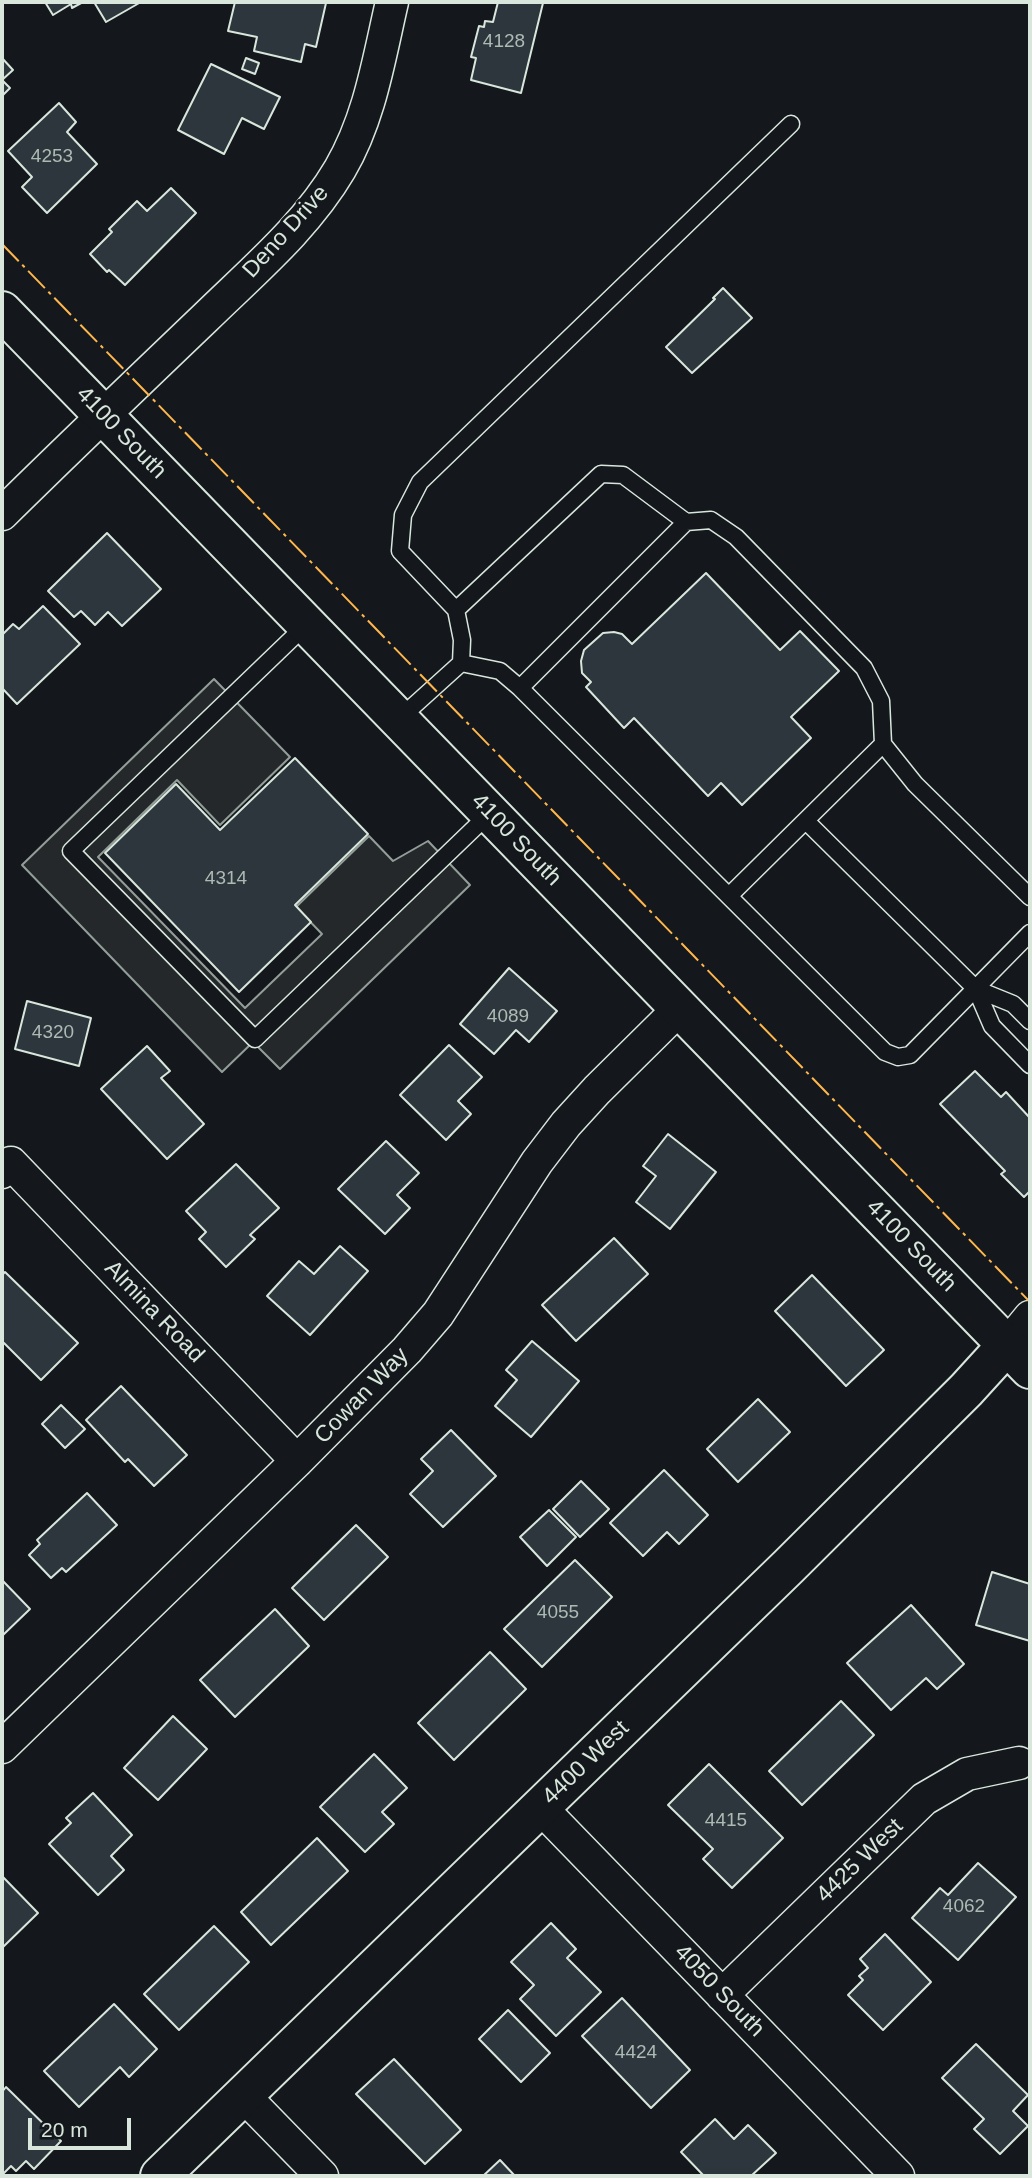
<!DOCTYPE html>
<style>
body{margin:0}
#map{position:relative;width:1032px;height:2178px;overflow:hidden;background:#14181c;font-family:Arial,sans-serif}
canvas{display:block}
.frame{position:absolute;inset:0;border:4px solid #d8e6dc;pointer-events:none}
.scale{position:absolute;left:28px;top:2118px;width:103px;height:32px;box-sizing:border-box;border:4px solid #d8e6dc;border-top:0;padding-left:9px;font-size:21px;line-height:24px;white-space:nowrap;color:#d8e6dc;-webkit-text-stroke:5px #14181c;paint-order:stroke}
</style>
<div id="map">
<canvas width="1032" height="2178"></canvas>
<div class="frame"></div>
<div class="scale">20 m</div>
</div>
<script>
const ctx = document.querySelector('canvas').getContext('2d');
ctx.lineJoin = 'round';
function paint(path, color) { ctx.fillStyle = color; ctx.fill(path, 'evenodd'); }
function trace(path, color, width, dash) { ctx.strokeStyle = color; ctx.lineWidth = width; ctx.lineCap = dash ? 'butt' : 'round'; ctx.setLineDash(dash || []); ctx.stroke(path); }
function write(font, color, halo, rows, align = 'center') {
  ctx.font = font + ' Arial,sans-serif'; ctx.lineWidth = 5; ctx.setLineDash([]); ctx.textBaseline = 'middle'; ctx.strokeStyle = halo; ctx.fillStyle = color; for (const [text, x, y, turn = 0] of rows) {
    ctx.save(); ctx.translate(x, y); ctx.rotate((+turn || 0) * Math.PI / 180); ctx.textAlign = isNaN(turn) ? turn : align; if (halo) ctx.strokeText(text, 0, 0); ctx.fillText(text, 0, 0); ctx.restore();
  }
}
const parking = new Path2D(`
 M214,679l76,78 -70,68 -43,-45 -79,77 147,151 77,-74 -26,-27 73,-71 24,25 35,-20 42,44 -190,184 -27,-27 -31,30 -200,-207z`);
paint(parking, '#24282b');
trace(parking, '#939e99', 2);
const building = new Path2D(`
 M45,2h38l-11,6 -1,-4 -18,11z
 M94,2h47l-35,20z
 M235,2l91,1 -10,44 -11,-3 -4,18 -47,-11 3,-14 -29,-6z
 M498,2l45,1 -22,90 -50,-13 5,-22 -5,-1 8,-31 5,1 1,-6 8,1z
 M2,58l11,12 -11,10 8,8 -8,8z
 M246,58l13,5 -4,11 -13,-5z
 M211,64l69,33 -16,32 -22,-11 -18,36 -46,-24z
 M59,103l17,19 -9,10 30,32 -50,49 -25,-26 10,-10 -24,-26z
 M171,188l25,25 -71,72 -16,-15 -2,2 -17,-18 22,-22 -3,-3 28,-28 10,10z
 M723,288l29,30 -60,55 -26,-26 49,-48 -2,-1z
 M107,533l54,56 -39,37 -14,-14 -13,13 -14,-14 -7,6 -26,-26z
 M706,573l74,77 20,-19 39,40 -48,46 20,21 -69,67 -21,-22 -13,13 -74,-78 -10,10 -38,-41 5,-5 -9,-9 -1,-12 3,-11 19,-17 11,-1 8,2 10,10z
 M43,606l37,38 -63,60 -15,-16v-53l11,-11 6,5z
 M295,758l73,76 -73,71 16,17 -72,70 -134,-139 71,-69 44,46z
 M509,968l48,43 -28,31 -13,-12 -22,24 -34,-30z
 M27,1001l64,17 -12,48 -64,-17z
 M449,1045l33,32 -24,24 13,13 -25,26 -46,-45z
 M147,1046l23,25 -9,7 43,46 -37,35 -66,-70z
 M975,1071l26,26 5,-5 24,26v73l-6,6 -23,-23 4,-3 -65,-67z
 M668,1134l48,38 -46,57 -34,-27 20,-26 -13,-10z
 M386,1141l33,32 -22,22 13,13 -25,26 -47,-45z
 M236,1164l43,44 -29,27 5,4 -29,28 -27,-28 7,-7 -20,-21z
 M614,1238l34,36 -72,67 -34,-36z
 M340,1246l28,25 -58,64 -43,-39 32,-35 15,13z
 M5,1272l73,71 -37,37 -37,-37 -2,3v-71z
 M812,1275l72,75 -38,36 -71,-75z
 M532,1341l47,40 -48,56 -36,-31 22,-26 -11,-10z
 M121,1386l66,69 -33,31 -26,-27 -3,3 -39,-42z
 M758,1399l32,33 -52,50 -31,-33z
 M61,1405l24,24 -20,19 -23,-24z
 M451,1430l45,46 -53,51 -33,-33 23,-23 -12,-12z
 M664,1470l44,45 -29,29 -12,-12 -24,24 -33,-33z
 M581,1481l28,28 -29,28 -27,-28z
 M87,1493l30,32 -51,47 -4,-4 -11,10 -22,-23 11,-11 -3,-4z
 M549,1510l27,27 -29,29 -27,-29z
 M356,1525l32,32 -64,63 -32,-32z
 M575,1560l37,37 -70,70 -38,-38z
 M992,1572l38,12v57l-54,-16z
 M2,1580l28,29 -28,27z
 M911,1605l53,59 -27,25 -11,-11 -35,32 -44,-47z
 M275,1609l34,37 -74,71 -35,-37z
 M490,1652l36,37 -72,71 -36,-37z
 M841,1701l33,34 -72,70 -33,-34z
 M173,1716l34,33 -49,51 -34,-32z
 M374,1754l33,34 -25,24 12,12 -29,28 -45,-45z
 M709,1764l74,74 -51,50 -29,-29 10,-10 -45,-44z
 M93,1793l39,42 -21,21 13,14 -26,25 -49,-51 22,-21 -5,-5z
 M317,1838l31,33 -77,74 -30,-33z
 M978,1863l38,34 -58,63 -46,-42 28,-30 8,7z
 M2,1876l36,37 -36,35z
 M551,1923l25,26 -9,9 34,34 -45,44 -36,-37 14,-14 -23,-23z
 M214,1926l35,36 -70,68 -35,-36z
 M885,1934l46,48 -48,48 -35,-35 15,-15 -4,-4 9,-8 -8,-9z
 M622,1998l68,72 -39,38 -69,-72z
 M114,2004l43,45 -28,28 -9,-10 -41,40 -35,-36z
 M508,2010l42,43 -29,29 -42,-43z
 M976,2044l52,51 -15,16 15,15 -28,28 -26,-25 10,-10 -42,-41z
 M394,2059l67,71 -36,34 -69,-70z
 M6,2087l55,54 -27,28 -8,-8 -10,10 -5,-5 -9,9v-83z
 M715,2119l19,20 14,-14 28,28 -25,23h-47l-23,-24z
 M500,2160l15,16h-32z`);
paint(building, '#2c363c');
trace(building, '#d8e6dc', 2);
const lane = new Path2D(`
 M456,610l-56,-59 3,-36 17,-33 371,-358
 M307,624l-236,227 184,188 235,-226
 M461,663l39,8 20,17 365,364 13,5 12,-2 120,-122
 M520,688l166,-166
 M399,719l62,-56 1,-23 -6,-30 145,-136 22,1 63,47 25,-2 25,17 128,131 17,33 2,43 32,40 115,113
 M806,821l170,168
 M729,896l154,-152
 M1030,1021l-17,-17 -37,-15 16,37 38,39`);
const street = new Path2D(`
 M2,514c67,-66 135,-131 203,-196 48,-47 101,-91 135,-149 30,-51 39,-111 52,-167
 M2,1172l9,-9 286,298
 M1007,1345l23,-28
 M2,1747l295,-286 110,-111 31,-36 99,-152 29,-38 31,-34 83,-82
 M540,1807l358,369
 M722,1995l202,-196 43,-25 52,-11
 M243,2095l79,81`);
const secondary = new Path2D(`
 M2,311l1028,1058
 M160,2176l628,-609 178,-177 41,-45`);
trace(lane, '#d8e6dc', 19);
trace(street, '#d8e6dc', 35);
trace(secondary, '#d8e6dc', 42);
trace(lane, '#14181c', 16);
trace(street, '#14181c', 32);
trace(secondary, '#14181c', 38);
trace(new Path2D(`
 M2,244l1028,1058`), '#ffb74d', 2, [24, 5, 3.5, 5]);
write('19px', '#adbab4', null, [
 ["4128",504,42],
 ["4253",52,157],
 ["4314",226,879],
 ["4089",508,1017],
 ["4320",53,1033],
 ["4055",558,1613],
 ["4415",726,1821],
 ["4062",964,1907],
 ["4424",636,2053]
]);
write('23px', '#d8e6dc', '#14181c', [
 ["Deno Drive",286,232,-48],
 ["4100 South",121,433,46],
 ["4100 South",516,840,46],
 ["4100 South",911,1246,46],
 ["Almina Road",154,1312,46],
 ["Cowan Way",362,1396,-46],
 ["4400 West",586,1763,-44],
 ["4425 West",860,1861,-44],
 ["4050 South",719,1991,46]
]);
</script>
